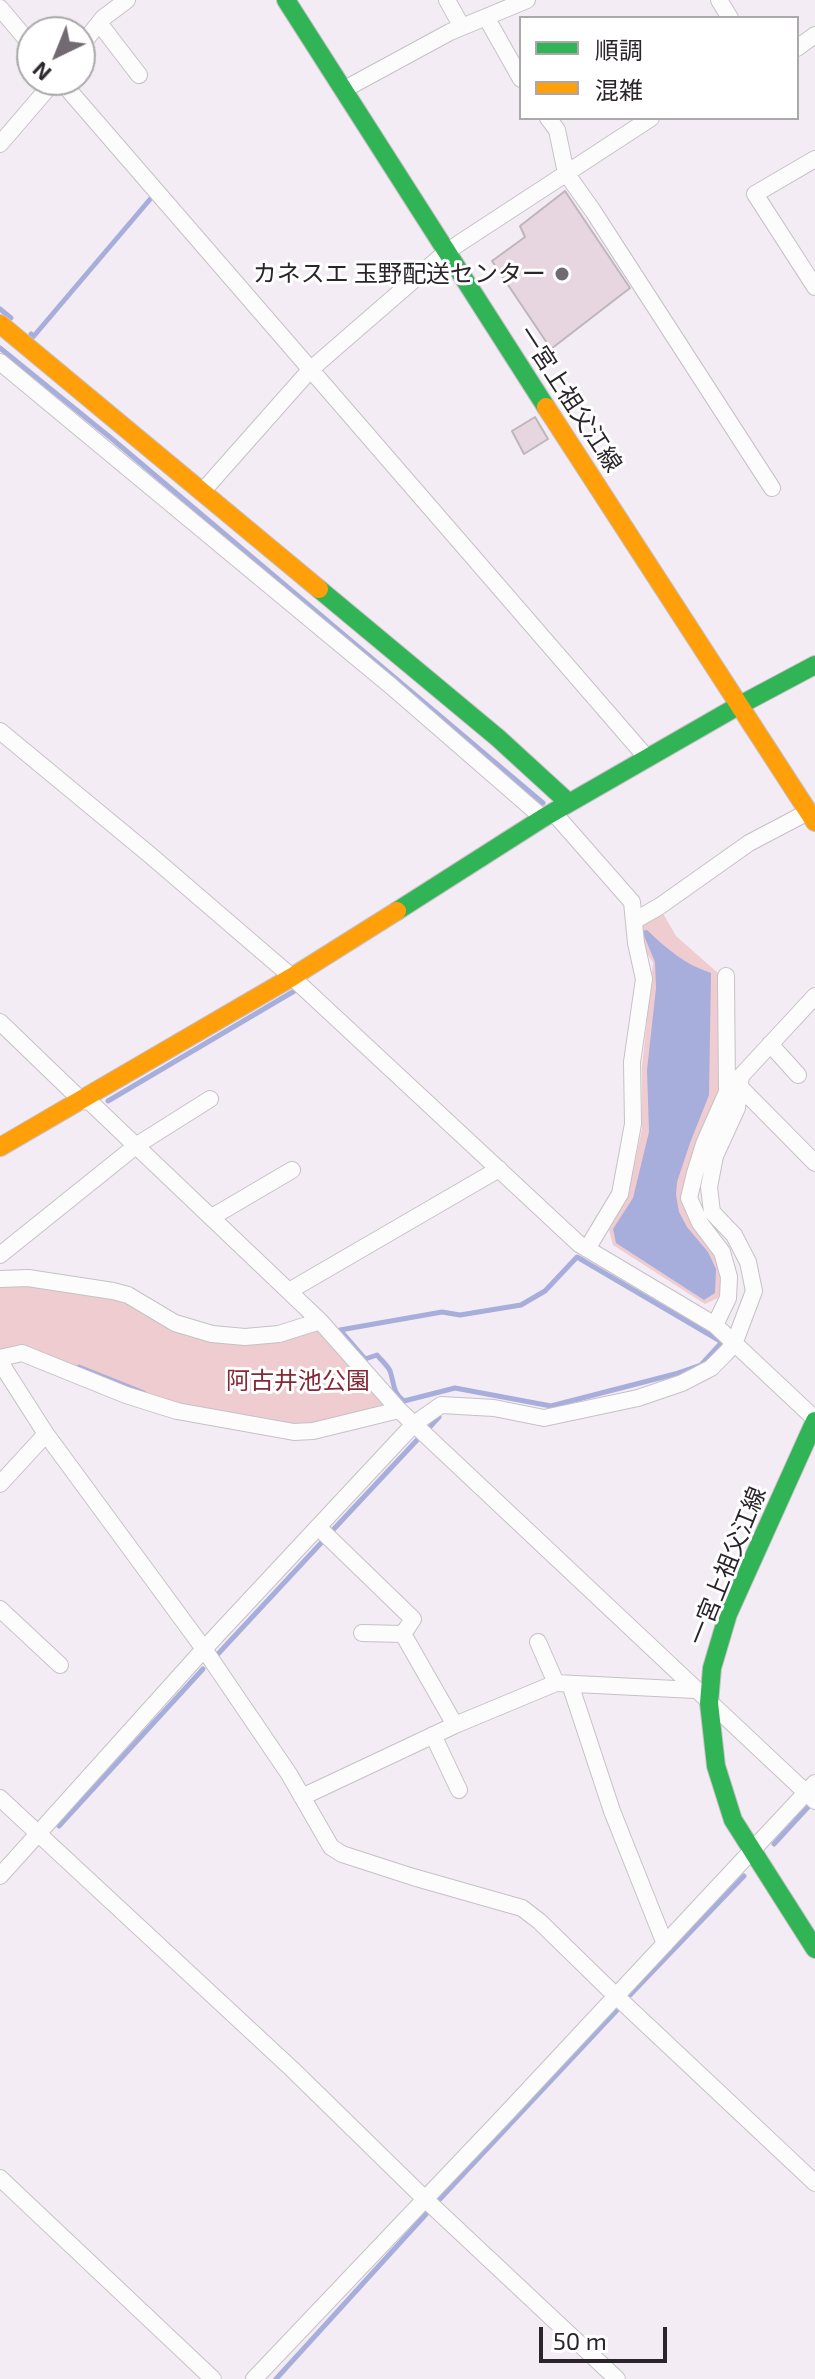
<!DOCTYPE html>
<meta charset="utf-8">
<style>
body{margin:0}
#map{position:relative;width:815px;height:2379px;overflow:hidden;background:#f4ecf4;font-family:"Exo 2","Noto Sans JP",sans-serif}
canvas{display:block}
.legend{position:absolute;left:519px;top:16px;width:280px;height:104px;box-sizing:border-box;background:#fff;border:2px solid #aaa8aa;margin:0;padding:10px 14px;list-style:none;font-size:24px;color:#2b252b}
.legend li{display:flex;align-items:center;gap:16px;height:40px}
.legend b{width:40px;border:2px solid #aaa8aa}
.north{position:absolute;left:16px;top:16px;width:80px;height:80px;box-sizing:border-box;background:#fff;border:2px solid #aaa8aa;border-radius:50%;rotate:223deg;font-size:22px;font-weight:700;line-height:32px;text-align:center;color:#2b252b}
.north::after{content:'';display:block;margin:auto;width:28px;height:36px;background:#716b71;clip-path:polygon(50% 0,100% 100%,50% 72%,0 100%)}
.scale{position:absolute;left:539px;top:2327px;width:128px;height:36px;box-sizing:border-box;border:4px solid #2b252b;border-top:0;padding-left:10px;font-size:24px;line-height:28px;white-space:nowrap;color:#2b252b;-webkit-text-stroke:6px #fff;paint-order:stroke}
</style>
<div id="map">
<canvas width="815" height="2379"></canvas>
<ul class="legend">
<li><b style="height:10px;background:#30b455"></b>順調</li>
<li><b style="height:10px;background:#ff9f0a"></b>混雑</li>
</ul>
<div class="north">N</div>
<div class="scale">50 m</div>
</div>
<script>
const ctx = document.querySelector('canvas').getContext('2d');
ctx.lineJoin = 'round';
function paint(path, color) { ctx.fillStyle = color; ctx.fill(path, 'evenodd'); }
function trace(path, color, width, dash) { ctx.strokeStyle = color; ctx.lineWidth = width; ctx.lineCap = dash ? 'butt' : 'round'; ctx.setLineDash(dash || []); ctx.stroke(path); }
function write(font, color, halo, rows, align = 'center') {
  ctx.font = font + ' "Exo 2","Noto Sans JP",sans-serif'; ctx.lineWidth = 6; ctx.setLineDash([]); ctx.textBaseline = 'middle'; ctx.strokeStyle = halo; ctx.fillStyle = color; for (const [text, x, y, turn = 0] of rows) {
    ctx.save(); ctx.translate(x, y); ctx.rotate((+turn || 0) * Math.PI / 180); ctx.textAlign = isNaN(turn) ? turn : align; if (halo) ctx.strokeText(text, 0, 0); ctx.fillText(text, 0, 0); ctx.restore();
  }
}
paint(new Path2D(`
 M661,910l15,26 43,38 3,117 -34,81 37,106 -3,18 -17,8 -92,-59 -4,-15 18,-31 15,-70v-62l11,-104 -13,-22 -1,-12z
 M28,1278l117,29 100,30 75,-16 79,89 -86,21 -136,-20 -155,-58 -22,5v-79z`), '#eeccd0');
paint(new Path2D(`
 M647,930c20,19 37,34 64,43l-2,122 -19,48 -13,39 -1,13 3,17 8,15 21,25 8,17 -1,24 -11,7 -88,-57 -3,-14 20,-31 16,-66 -2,-62 9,-82 -1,-26 -13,-31z`), '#a7aedc');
trace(new Path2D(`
 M0,309l11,9
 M31,334l2,3 119,-140
 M0,348l111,90 432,365
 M108,1101l188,-111
 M577,1257l145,85 -21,23 -26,9 -124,32 -96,-18 -51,13c-12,-9 -9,-16 -14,-30 -2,-5 -9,-11 -13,-16l-12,4 -25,-29 102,-18 18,3 61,-10 24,-14z
 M79,1367l65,26
 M428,1429l11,-12
 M332,1531l86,-92
 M217,1655l105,-113
 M59,1826l144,-157
 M774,1844l35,-38
 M630,1995l114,-119
 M440,2199l179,-191
 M276,2379l152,-167`), '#a7aedc', 5);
const building = new Path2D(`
 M565,191l65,97 -79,61 -59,-88 33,-24 -5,-11z
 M535,417l13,22 -24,15 -12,-23z`);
paint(building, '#e7d5df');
trace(building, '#bdb6bb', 2);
const street = new Path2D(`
 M447,0l15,27
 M719,0l11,18
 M0,8l32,38
 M486,17l35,62
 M99,23l40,52
 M80,47l23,-29 24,-18
 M797,48l18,-13
 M60,80l587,678
 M343,90l107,-58 77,-32
 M548,118l9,12 9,43 27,38 179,277
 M0,144l55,-64
 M815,159l-60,35 60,93
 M0,362l391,324 152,132
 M202,492l108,-122 136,-118 205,-134
 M0,731l150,124 142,122 287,267 136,81 100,94
 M553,812l79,90 4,41 8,36 -12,83 1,62 -13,70 -33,55
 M634,921l26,-15 89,-63 59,-31
 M0,1022l82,79 8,1 230,219 79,89 416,391
 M770,1044l28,31
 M735,1082l80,81
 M212,1217l80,-47
 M0,1255l137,-110 73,-46
 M0,1279l28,-1 85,13 15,4 47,28 37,11 33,3 34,-3 41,-13
 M289,1291l210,-122
 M715,1325l13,-27 1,-21 -7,-25 -22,-29 -11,-25 6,-25 9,-29 23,-52 -1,-116
 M0,1358l22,-5 104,42 51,16 117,21 19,-1 86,-21
 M0,1362l46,72 158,215 85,125 42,73 11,7 71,23 109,31 17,13 77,75 199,187
 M0,1484l46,-50
 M319,1528l94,91 -10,15 52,91
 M0,1609l60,56
 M362,1633l41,1
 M538,1642l18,41
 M570,1684l42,127 53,133
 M433,1735l26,55
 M302,1797l153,-72 101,-42 139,7
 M0,1798l292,271 133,130 192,180
 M0,1876l204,-227 210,-225 27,-19 53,3 50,10 94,-20 44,-15 29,-15 14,-14 9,-10 20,-53 -6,-29 -14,-27 -22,-23 -3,-25 6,-31 22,-48 4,-32 74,-80
 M0,2178l213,201
 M254,2379l250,-263 311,-333`);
const fast = new Path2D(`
 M286,0l260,407
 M319,589l179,149 71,65
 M397,911l146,-93 195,-112 77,-41
 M815,1421l-87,193 -16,54 -3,35 7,63 17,54 82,129`);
const slow = new Path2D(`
 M0,324l319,265
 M546,407l269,415
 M0,1147l292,-170 105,-66`);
trace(street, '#c6c1c6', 18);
trace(fast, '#c6c1c6', 20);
trace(slow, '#c6c1c6', 20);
trace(street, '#fdfcfd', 16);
trace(fast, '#30b455', 18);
trace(slow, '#ff9f0a', 18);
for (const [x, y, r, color] of [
 [562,274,8,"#716b71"]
]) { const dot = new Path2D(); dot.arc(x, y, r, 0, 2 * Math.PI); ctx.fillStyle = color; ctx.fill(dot); trace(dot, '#fff', 3); }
write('24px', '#2b252b', '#fff', [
 ["カネスエ 玉野配送センター",546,274]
], 'right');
write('24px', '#2b252b', '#fff', [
 ["一宮上祖父江線",570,399,57],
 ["一宮上祖父江線",727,1566,-68]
]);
write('24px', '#832835', '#fff', [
 ["阿古井池公園",298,1381]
]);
</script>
